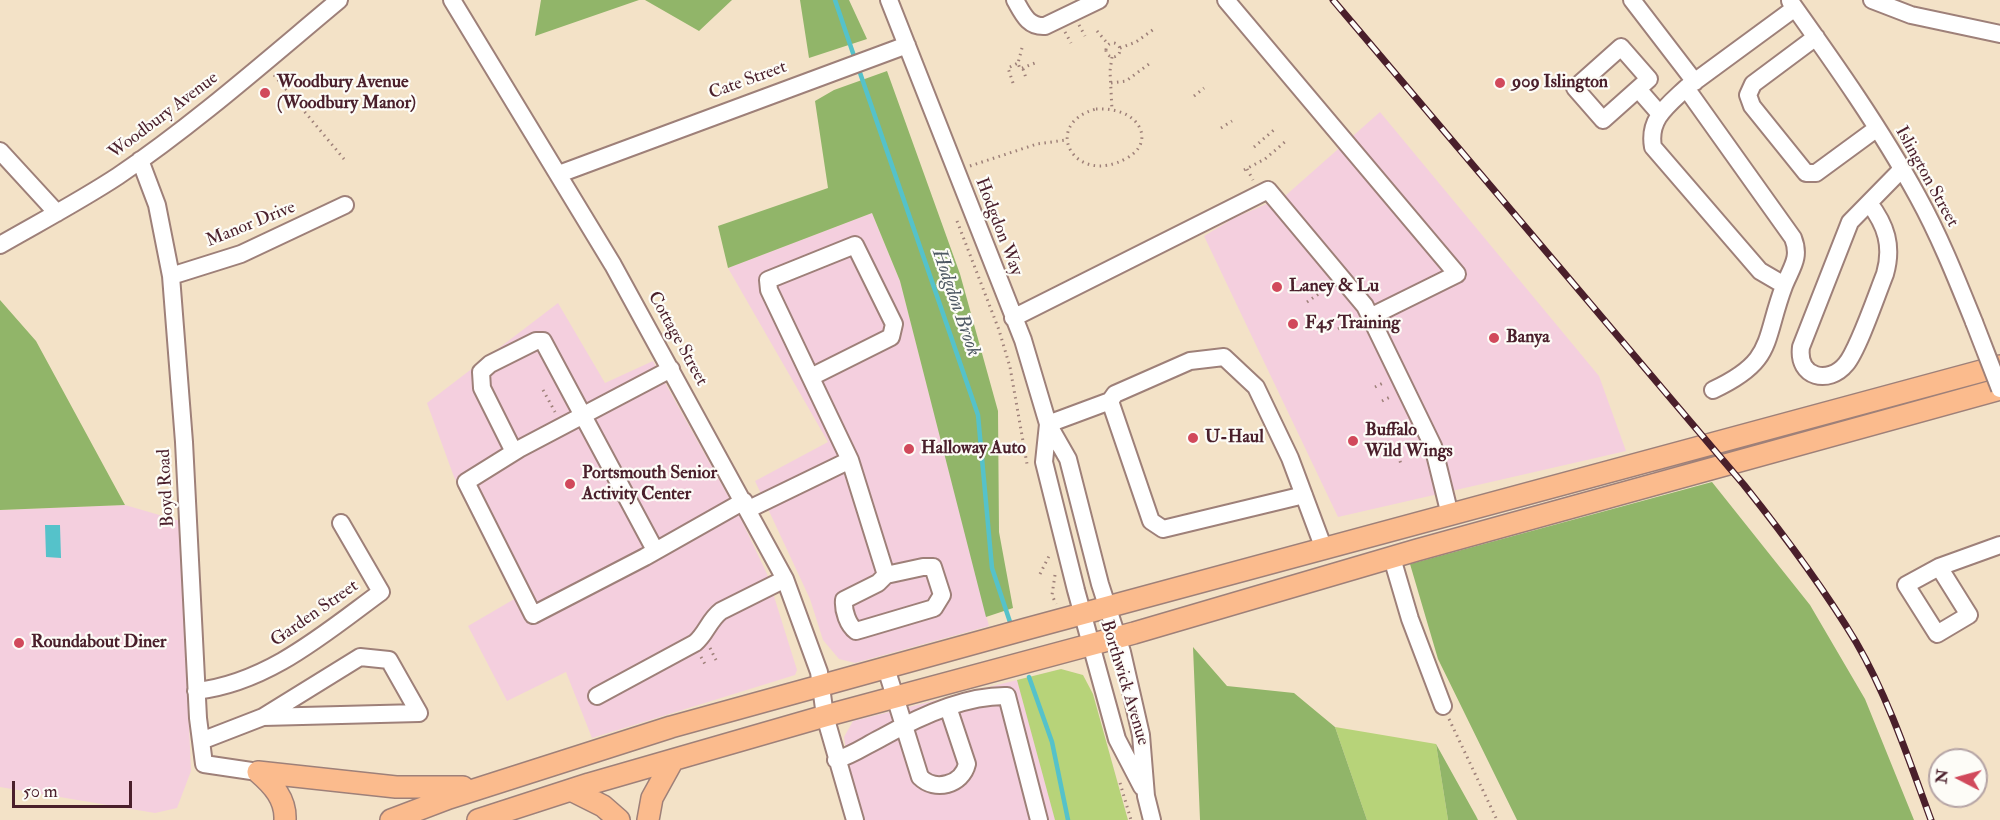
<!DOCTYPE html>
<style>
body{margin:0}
#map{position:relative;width:2000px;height:820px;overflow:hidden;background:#f3e2c7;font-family:"IM FELL Double Pica",serif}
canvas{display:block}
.north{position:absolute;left:1928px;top:748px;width:60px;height:60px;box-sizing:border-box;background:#fdfcf7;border:2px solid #b5a4a5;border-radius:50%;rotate:276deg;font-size:16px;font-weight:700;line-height:24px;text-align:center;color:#4a1f2b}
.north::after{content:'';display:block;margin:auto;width:21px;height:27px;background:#d1495b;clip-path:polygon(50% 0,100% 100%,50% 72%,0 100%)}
.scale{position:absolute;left:12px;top:781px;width:120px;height:27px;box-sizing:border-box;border:3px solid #4a1f2b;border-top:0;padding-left:8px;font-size:18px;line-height:21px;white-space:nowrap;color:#4a1f2b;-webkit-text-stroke:4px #fdfcf7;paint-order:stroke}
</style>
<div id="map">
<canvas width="2000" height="820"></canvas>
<div class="north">N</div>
<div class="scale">50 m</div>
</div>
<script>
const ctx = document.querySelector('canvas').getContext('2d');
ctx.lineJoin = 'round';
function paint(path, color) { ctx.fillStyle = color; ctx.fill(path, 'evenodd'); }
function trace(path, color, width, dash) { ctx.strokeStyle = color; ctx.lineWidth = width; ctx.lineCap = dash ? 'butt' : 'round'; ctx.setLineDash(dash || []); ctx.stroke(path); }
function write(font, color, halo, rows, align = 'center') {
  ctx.font = font + ' "IM FELL Double Pica",serif'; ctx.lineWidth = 4.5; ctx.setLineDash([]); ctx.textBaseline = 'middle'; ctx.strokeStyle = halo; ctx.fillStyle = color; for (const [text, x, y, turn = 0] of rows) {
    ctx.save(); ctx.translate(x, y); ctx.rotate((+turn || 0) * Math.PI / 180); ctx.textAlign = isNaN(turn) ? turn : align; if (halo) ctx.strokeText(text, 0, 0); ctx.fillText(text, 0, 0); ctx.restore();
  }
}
paint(new Path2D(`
 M1380,112l219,264 27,75 -288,66 -134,-281 30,-18 51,-22z
 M872,213l28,68 89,345 -134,37 -16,-4 -16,-19 -13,-41 -55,-118 73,-39 -100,-174z
 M558,303l47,80 48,-22 88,158 26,55 30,96 -2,5 -203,63 -26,-66 -59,29 -39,-75 48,-28 -62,-121 -27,-74z
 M125,505l55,16 11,250 -14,37 -22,5 -155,-26v-277z
 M1061,669l21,6 11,19 35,126h-263l-17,-55 -4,-28 9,-16z`), '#f4cfde');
paint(new Path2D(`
 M1061,669l22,6 10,19 35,126h-73l-38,-140z
 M1335,727l101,17 12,76h-81z`), '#b7d379');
paint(new Path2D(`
 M541,0h98l-104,36z
 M645,0h87l-33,31z
 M800,0h49l18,39 -58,19z
 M887,71l73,203 38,137 1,121 14,76 -27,9 -86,-336 -28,-68 -144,55 -10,-42 110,-38 -13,-87 19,-11z
 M0,300l36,41 89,164 -125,5z
 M1712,482l98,123 55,94 49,121h-397l-79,-161 -28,-95z
 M1193,647l34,39 67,7 41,34 32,93h-167z
 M1436,744l40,72 2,4h-30z`), '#91b569');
paint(new Path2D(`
 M45,525h15l1,33 -15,-1z`), '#55c2ca');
trace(new Path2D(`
 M835,0l20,59
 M858,67l120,348 14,153 18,54
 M1029,677l23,65 16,78`), '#55c2ca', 4.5);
const minor = new Path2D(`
 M452,0l161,265 172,314 34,93 6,44 30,104
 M889,0l134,340 25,84 20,35 32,125 22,68 19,83 5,61 6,24
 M1015,0c8,14 13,27 30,26l54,-26
 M1226,0l231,274 -87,43
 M1632,0l63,82
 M1872,0l39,15 89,19
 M1790,1c45,63 91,128 128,196 22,40 39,83 56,125
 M1816,37l-63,47 -5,11 4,11 54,67h10l60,-44
 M1621,47l28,32 -46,41 -28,-32z
 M1686,88c-19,18 -38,31 -33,59l107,124 24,14
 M1638,89l21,24
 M0,151l57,62
 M140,160l17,45 14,71 13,166 14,276 6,46 54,8
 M559,174l348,-129
 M1869,203c17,22 24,43 16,71 -8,20 -27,76 -39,90 -17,21 -49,14 -45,-17l49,-125 52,-53
 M0,245c40,-23 80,-44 118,-69 78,-53 149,-116 221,-176
 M171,276l70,-22 104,-49
 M1013,318l255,-128 97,116 68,140 17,69
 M671,369l-152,80 -53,33 67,133 112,-58 99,-56
 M811,377l80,-40 3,-13 -39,-79 -87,35 1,10 81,170 36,115
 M1713,390c62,-29 50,-48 71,-104 7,-18 17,-28 9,-48l-107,-150 109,-80
 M1048,424l-4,38 32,128 41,149 25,48
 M1048,424l62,-23
 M514,452l-32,-64 -1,-16 9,-8 46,-23h7l112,209
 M1304,495l-141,34 -12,-8 -41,-120 5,-7 75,-33 34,-4 32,30 34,71 34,91
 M749,509l101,-49
 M1392,558l18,61 33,87
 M923,567h10l9,28 -8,13 -71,21 -7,2c-8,-6 -13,-20 -12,-31l34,-17 8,-8z
 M1939,567l30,48 -32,19 -31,-49 33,-18 61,-22
 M886,668l34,109c15,15 42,8 47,-13l-19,-57
 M196,691c72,-8 129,-58 185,-99l-40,-69
 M597,696l98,-53c11,-9 14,-23 26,-32l64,-32
 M201,741l62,-24 97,-60 29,3 30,53 -156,4
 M836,760c17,-5 29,-14 45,-22 37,-21 84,-43 126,-42l32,124`);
const major = new Path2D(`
 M258,772l138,15h67
 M258,772c15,13 28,27 27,48
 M571,790l32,16 16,14
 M391,820l58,-22 222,-71 355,-98 974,-263
 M478,820l111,-36 236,-68 309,-83 283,-83 583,-161
 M648,820l4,-22 21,-38`);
trace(minor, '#9e8079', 20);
trace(major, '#9e8079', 24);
trace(new Path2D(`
 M1079,25l6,11
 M1097,31l11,13
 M1065,32l6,11
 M1106 50a7 7 0 1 1 14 0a7 7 0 1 1-14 0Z
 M1022,48l-4,15 2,6 15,-6 -1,-3
 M1120,48l16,-6 18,-13
 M1112,57l-2,14 2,39
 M1023,69l3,9
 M274,75l70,84
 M1013,83l-5,-15 10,-5
 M1111,83l15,-2 23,-17 1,2
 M1194,96l10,-8
 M1096,109c19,-1 42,5 46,26 0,11 -5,17 -15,23 -53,30 -87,-34 -31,-49z
 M1221,128l11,-7
 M1254,147l21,-18
 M970,166l67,-22 29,-4
 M1247,169l6,11
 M1244,170l21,-11 21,-18
 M957,221l42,109 11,37 17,97
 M1307,302l23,-16
 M1338,329l7,-4
 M1375,387l10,-5
 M543,390l12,22
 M1382,401l10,-5
 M1400,461l1,3
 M1040,574l10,-20
 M1055,575l-3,20 4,9
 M710,648l6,12
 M701,657l5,9
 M1449,719l48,101
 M1120,783l11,37`), '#9e8079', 3, [1.5, 4.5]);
trace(minor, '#fff', 16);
trace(major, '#fbbb8d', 21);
const rail = new Path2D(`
 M1333,0l411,485c40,50 79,102 112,157 32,55 53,118 75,178`);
trace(rail, '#4a1f2b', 7);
trace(rail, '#fdfcf7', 4.5, [14]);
const minorBridge = new Path2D(`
 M1974,322l26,67`);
trace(minorBridge, '#9e8079', 20, []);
trace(minorBridge, '#fff', 16);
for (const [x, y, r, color] of [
 [1500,83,6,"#d1495b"],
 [265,93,6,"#d1495b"],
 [1277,287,6,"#d1495b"],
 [1293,324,6,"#d1495b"],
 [1494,338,6,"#d1495b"],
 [1193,438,6,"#d1495b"],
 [1353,441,6,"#d1495b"],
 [909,449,6,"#d1495b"],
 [570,484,6,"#d1495b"],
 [19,643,6,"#d1495b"]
]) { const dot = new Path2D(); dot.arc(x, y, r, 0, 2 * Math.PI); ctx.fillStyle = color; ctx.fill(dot); trace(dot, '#fdfcf7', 2); }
write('18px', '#4a1f2b', '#fdfcf7', [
 ["Cate Street",748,81,-20],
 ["Woodbury Avenue",164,116,-37],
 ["Islington Street",1926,177,61],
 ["Manor Drive",251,225,-22],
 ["Hodgdon Way",998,227,69],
 ["Cottage Street",677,339,61],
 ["Boyd Road",167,488,-93],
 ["Garden Street",315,614,-35],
 ["Borthwick Avenue",1124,683,73]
]);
write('bold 18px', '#4a1f2b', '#fdfcf7', [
 ["Woodbury Avenue",277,83],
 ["(Woodbury Manor)",277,104],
 ["909 Islington",1512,83],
 ["Laney & Lu",1289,287],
 ["F45 Training",1305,324],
 ["Banya",1506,338],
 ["Buffalo",1365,431],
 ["Wild Wings",1365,452],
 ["U-Haul",1205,438],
 ["Halloway Auto",921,449],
 ["Portsmouth Senior",582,474],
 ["Activity Center",582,495],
 ["Roundabout Diner",31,643]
], 'left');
write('italic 20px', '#4e5863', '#fdfcf7', [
 ["Hodgdon Brook",955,303,71]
]);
</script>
